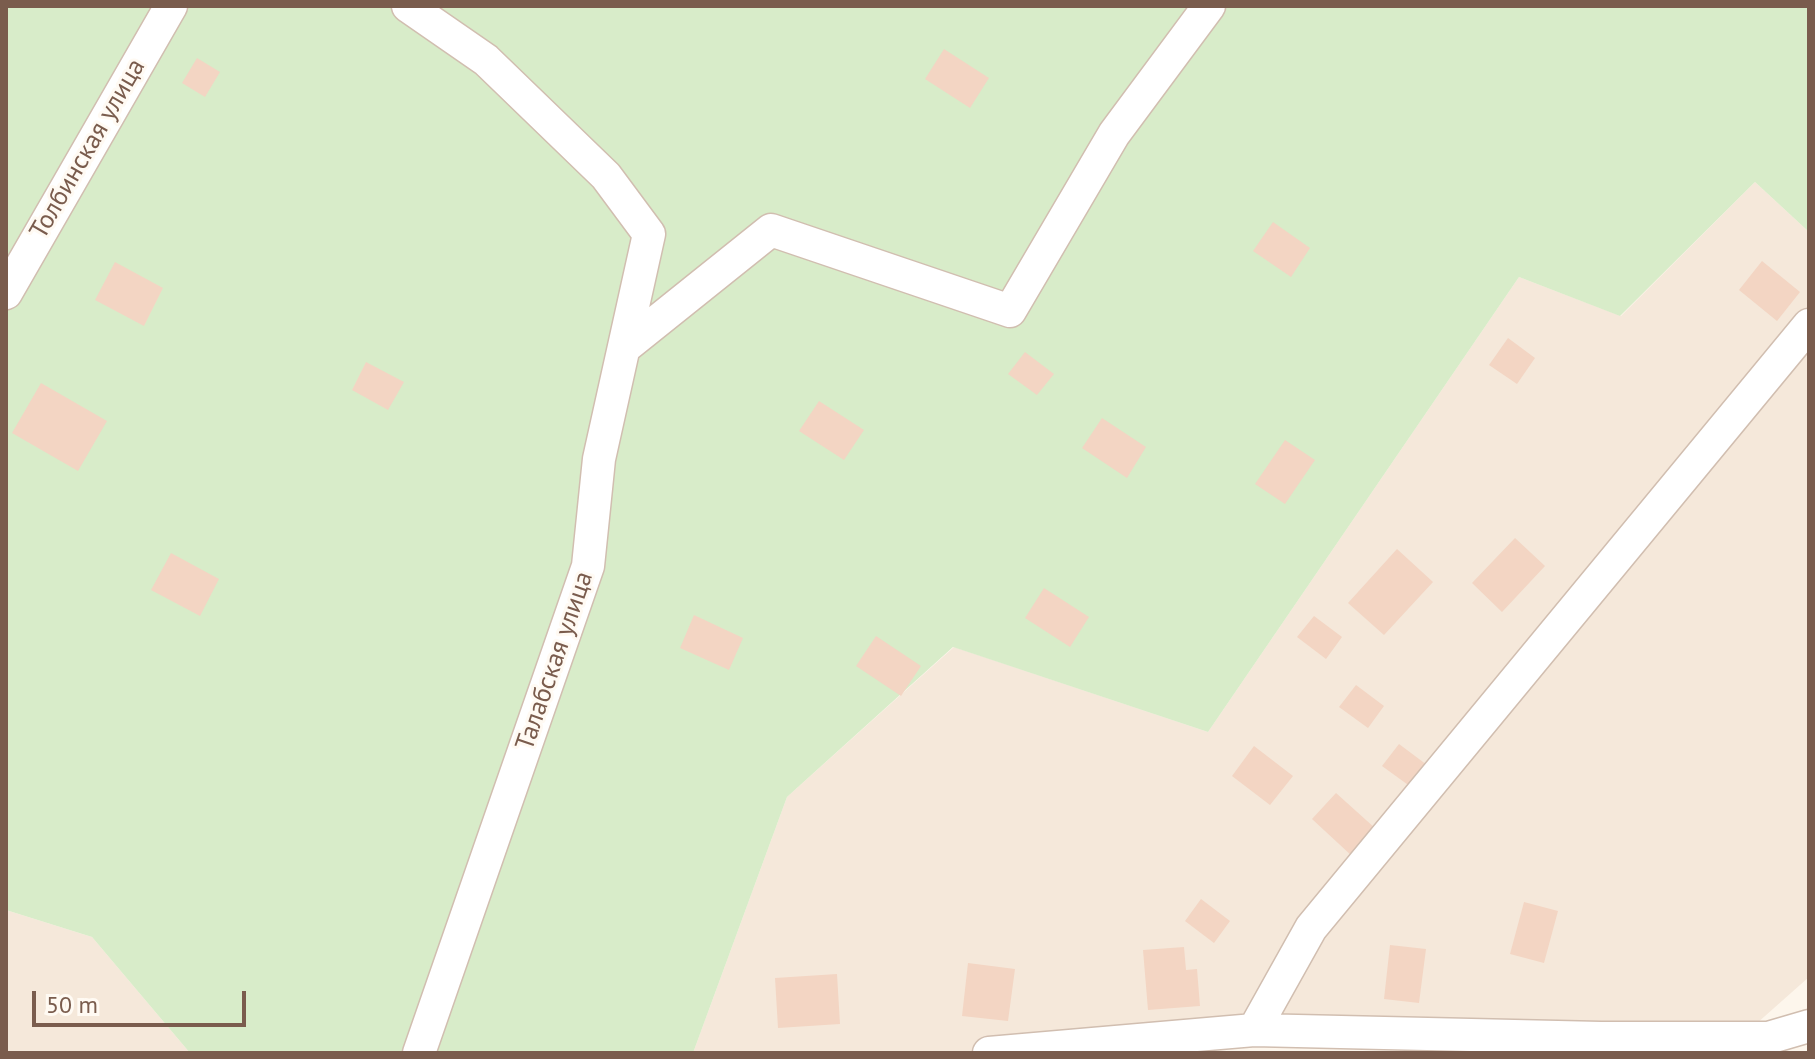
<!DOCTYPE html>
<meta charset="utf-8">
<style>
body{margin:0}
#map{position:relative;width:1815px;height:1059px;overflow:hidden;background:#fdf6ec;font-family:"PT Sans",sans-serif}
canvas{display:block}
.frame{position:absolute;inset:0;border:8px solid #7a5c4d;pointer-events:none}
.scale{position:absolute;left:32px;top:991px;width:214px;height:36px;box-sizing:border-box;border:4px solid #7a5c4d;border-top:0;padding-left:10px;font-size:24px;line-height:28px;white-space:nowrap;color:#7a5c4d;-webkit-text-stroke:6px #fffaf3;paint-order:stroke}
</style>
<div id="map">
<canvas width="1815" height="1059"></canvas>
<div class="frame"></div>
<div class="scale">50 m</div>
</div>
<script>
const ctx = document.querySelector('canvas').getContext('2d');
ctx.lineJoin = 'round';
function paint(path, color) { ctx.fillStyle = color; ctx.fill(path, 'evenodd'); }
function trace(path, color, width, dash) { ctx.strokeStyle = color; ctx.lineWidth = width; ctx.lineCap = dash ? 'butt' : 'round'; ctx.setLineDash(dash || []); ctx.stroke(path); }
function write(font, color, halo, rows, align = 'center') {
  ctx.font = font + ' "PT Sans",sans-serif'; ctx.lineWidth = 6; ctx.setLineDash([]); ctx.textBaseline = 'middle'; ctx.strokeStyle = halo; ctx.fillStyle = color; for (const [text, x, y, turn = 0] of rows) {
    ctx.save(); ctx.translate(x, y); ctx.rotate((+turn || 0) * Math.PI / 180); ctx.textAlign = isNaN(turn) ? turn : align; if (halo) ctx.strokeText(text, 0, 0); ctx.fillText(text, 0, 0); ctx.restore();
  }
}
paint(new Path2D(`
 M1755,182l54,50v745l-53,47 -757,29h-306l94,-256 167,-150 254,85 311,-455 102,39z
 M6,910l86,27 98,116h-184z`), '#f5e8da');
paint(new Path2D(`
 M6,6h1803v226l-54,-50 -135,134 -101,-39 -311,455 -255,-85 -166,150 -94,256h-503l-98,-116 -86,-27z`), '#d8ecc9');
paint(new Path2D(`
 M944,49l45,29 -19,30 -45,-29z
 M197,58l23,14 -15,25 -23,-14z
 M1273,222l37,26 -19,29 -38,-26z
 M1762,261l38,31 -23,29 -38,-31z
 M115,262l48,26 -19,38 -49,-26z
 M1508,338l27,20 -18,26 -28,-19z
 M1025,352l29,22 -17,21 -29,-21z
 M366,362l38,20 -16,28 -36,-20z
 M41,383l66,38 -29,50 -66,-38z
 M819,401l45,29 -20,30 -45,-29z
 M1102,418l44,29 -19,31 -45,-30z
 M1285,440l30,20 -30,44 -30,-20z
 M1515,538l30,28 -43,46 -30,-29z
 M1397,549l36,33 -49,53 -36,-32z
 M171,553l48,26 -19,37 -49,-26z
 M1044,588l45,29 -19,30 -45,-29z
 M694,615l49,23 -14,32 -49,-22z
 M1314,616l28,21 -16,22 -29,-22z
 M876,636l45,30 -20,30 -45,-30z
 M1356,685l28,21 -16,22 -29,-21z
 M1399,744l28,21 -16,22 -29,-21z
 M1254,746l39,30 -23,29 -38,-29z
 M1336,793l40,36 -24,27 -40,-37z
 M1201,899l29,22 -16,22 -29,-22z
 M1524,902l34,9 -14,52 -34,-9z
 M1390,945l36,4 -7,54 -35,-4z
 M1184,947l2,23 11,-1 3,37 -52,4 -5,-60z
 M968,963l47,6 -7,52 -46,-5z
 M837,974l3,50 -62,4 -3,-50z`), '#f3d5c3');
const minor = new Path2D(`
 M408,6l78,54 120,116 43,58 -50,225 -11,107 -169,487
 M6,293l165,-287
 M625,347l146,-117 239,81 104,-177 95,-128
 M1254,1030l57,-102 498,-603
 M989,1053l265,-23 347,8
 M1601,1053v-15h167l41,-12`);
trace(minor, '#d1beb0', 35);
trace(minor, '#fff', 32);
write('26px', '#7a5c4d', '#fffaf3', [
 ["Толбинская улица",88,149,-60],
 ["Талабская улица",555,661,-71]
]);
</script>
